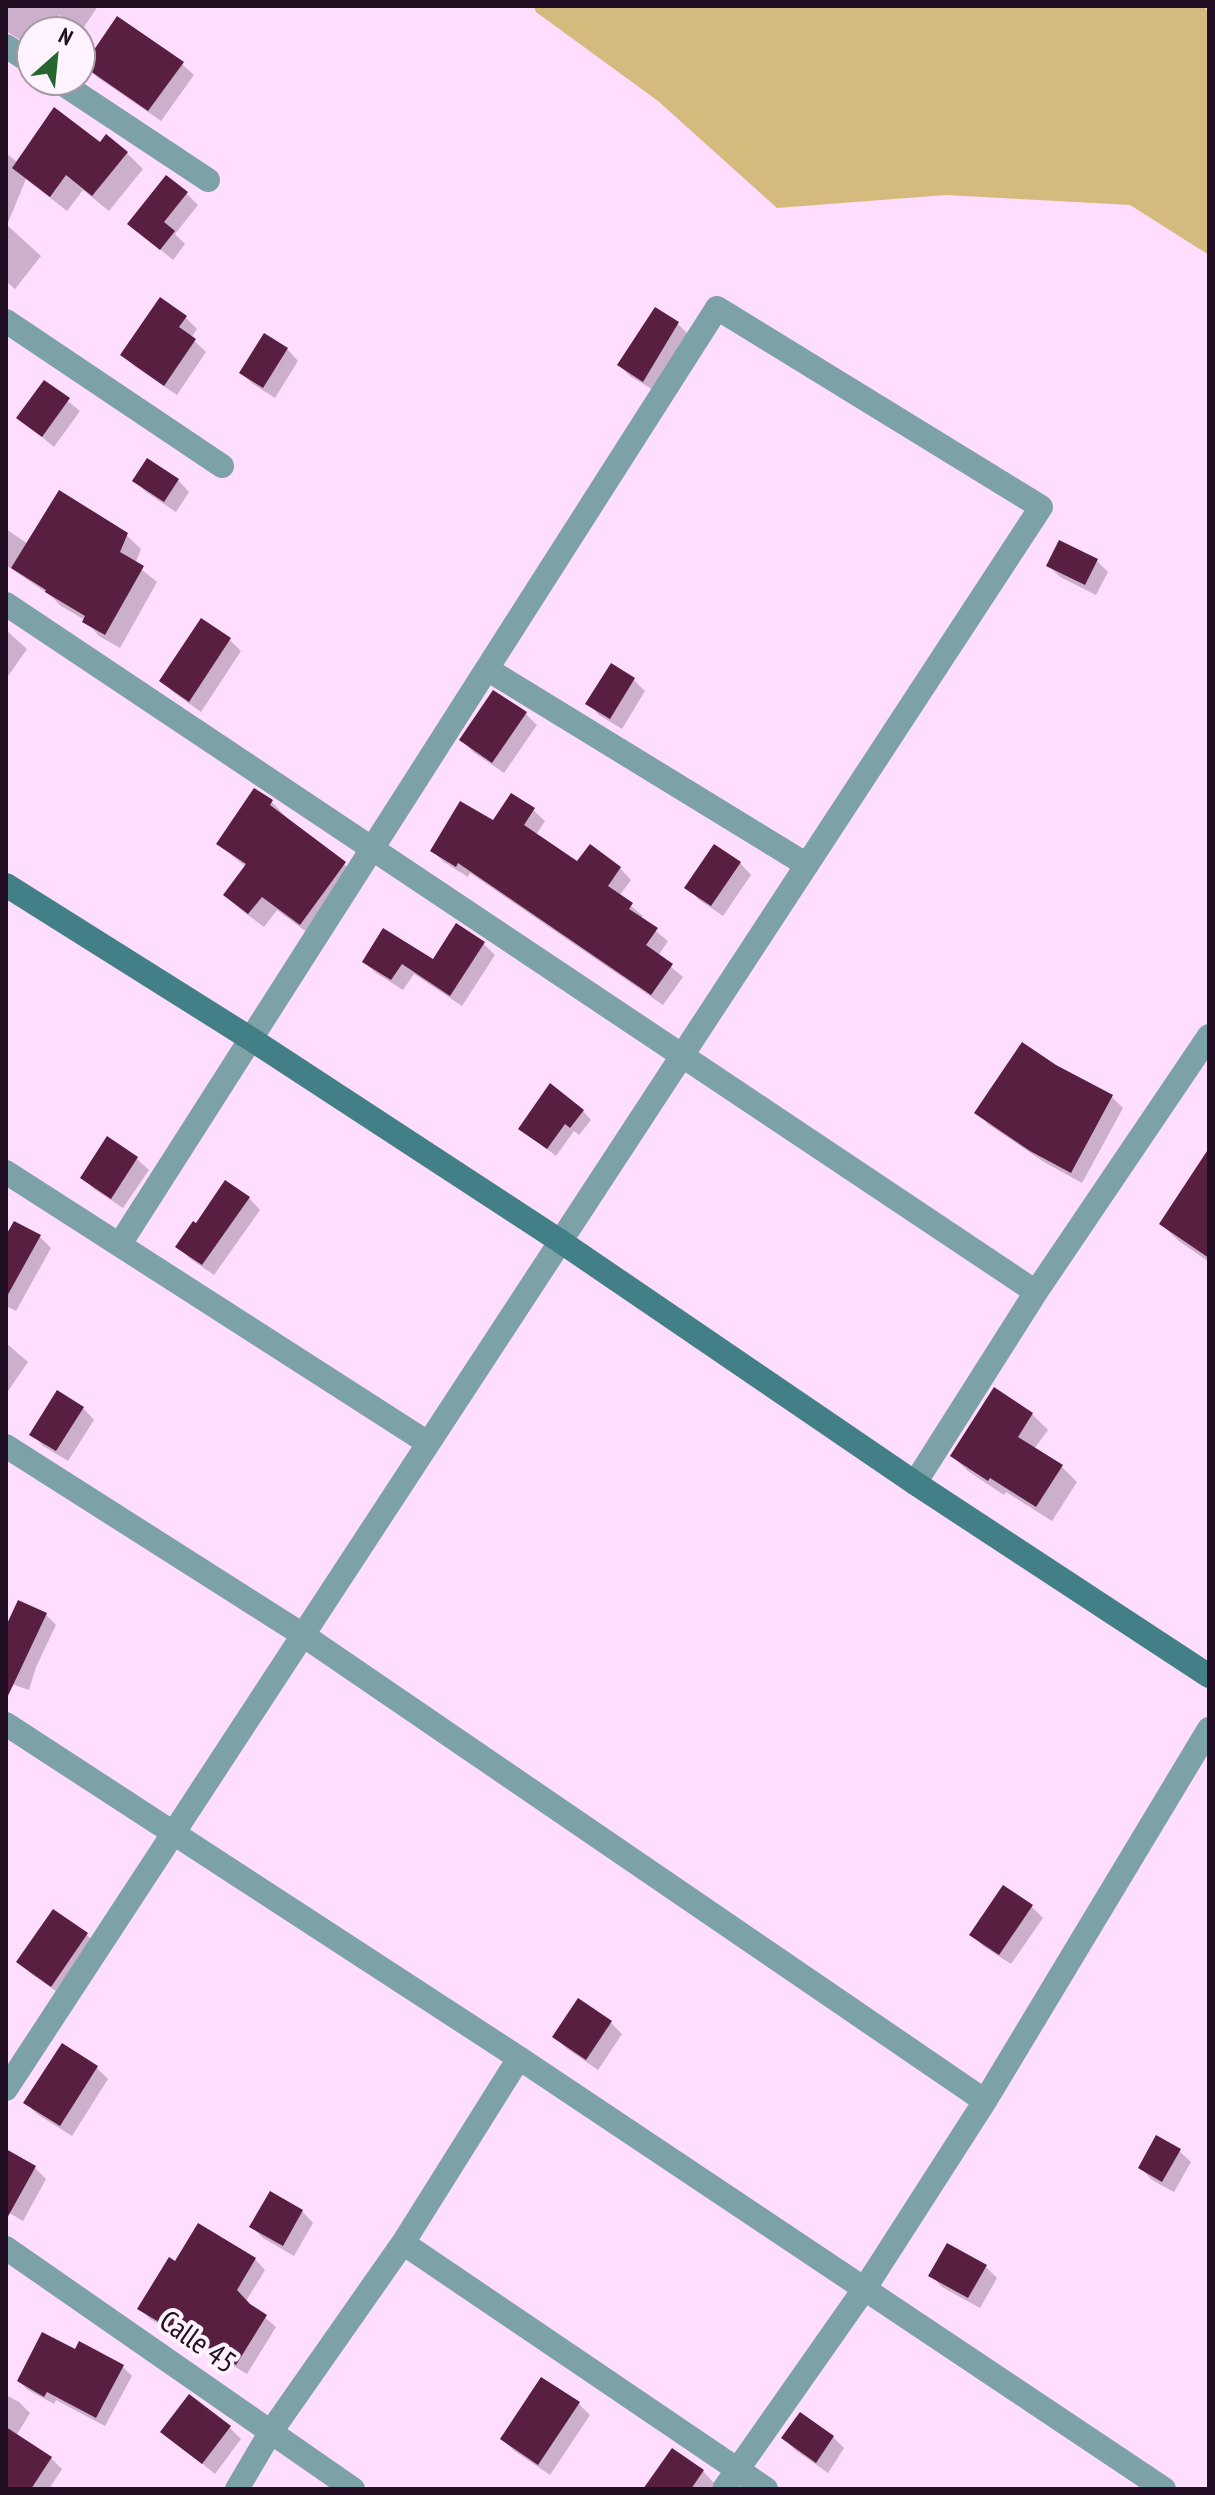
<!DOCTYPE html>
<style>
body{margin:0}
#map{position:relative;width:1215px;height:2495px;overflow:hidden;background:#ffddfe;font-family:"PT Sans Narrow",sans-serif}
canvas{display:block}
.frame{position:absolute;inset:0;border:8px solid #230f23;pointer-events:none}
.north{position:absolute;left:16px;top:16px;width:80px;height:80px;box-sizing:border-box;background:#fef3fe;border:2px solid #a698a6;border-radius:50%;rotate:27deg;font-size:22px;font-weight:700;line-height:32px;text-align:center;color:#230f23}
.north::after{content:'';display:block;margin:auto;width:28px;height:36px;background:#266731;clip-path:polygon(50% 0,100% 100%,50% 72%,0 100%)}
</style>
<div id="map">
<canvas width="1215" height="2495"></canvas>
<div class="frame"></div>
<div class="north">N</div>
</div>
<script>
const ctx = document.querySelector('canvas').getContext('2d');
ctx.lineJoin = 'round';
function paint(path, color) { ctx.fillStyle = color; ctx.fill(path, 'evenodd'); }
function trace(path, color, width, dash) { ctx.strokeStyle = color; ctx.lineWidth = width; ctx.lineCap = dash ? 'butt' : 'round'; ctx.setLineDash(dash || []); ctx.stroke(path); }
function write(font, color, halo, rows, align = 'center') {
  ctx.font = font + ' "PT Sans Narrow",sans-serif'; ctx.lineWidth = 8; ctx.setLineDash([]); ctx.textBaseline = 'middle'; ctx.strokeStyle = halo; ctx.fillStyle = color; for (const [text, x, y, turn = 0] of rows) {
    ctx.save(); ctx.translate(x, y); ctx.rotate((+turn || 0) * Math.PI / 180); ctx.textAlign = isNaN(turn) ? turn : align; if (halo) ctx.strokeText(text, 0, 0); ctx.fillText(text, 0, 0); ctx.restore();
  }
}
paint(new Path2D(`
 M534,6h670l5,8v241l-79,-50 -184,-10 -169,13 -119,-107 -122,-89z`), '#d5ba7d');
paint(new Path2D(`
 M6,6h92l-16,24 -23,-15 -11,17h-16l-1,15 -25,-16z
 M182,64l12,11 -33,46 -64,-44 -12,-12z
 M100,145l27,8 16,16 -34,42 -26,-21 -16,21 -41,-32 -19,46 34,31 -26,33 -9,-8v-128l12,10z
 M186,193l12,12 -23,29 10,10 -12,16 -43,-36z
 M160,300l26,18 11,11 -6,9 15,14 -29,43 -43,-29 -11,-12z
 M678,324l11,11 -34,56 -25,-15 -11,-11z
 M265,336l22,13 11,12 -23,37 -22,-14 -12,-11z
 M44,382l36,29 -26,36 -35,-29z
 M178,480l11,12 -13,20 -30,-20 -11,-11z
 M6,529l22,15 98,-9 15,14 -6,15 22,18 -37,66 -21,-12 -14,-16 -24,-14 -10,-10 -45,-31z
 M1096,560l12,12 -12,23 -36,-18 -11,-11z
 M6,630l21,19 -21,30z
 M230,640l11,11 -40,61 -28,-20 -12,-11z
 M634,680l11,11 -23,38 -23,-14 -11,-12z
 M494,693l32,21 11,11 -33,48 -31,-21 -11,-12z
 M272,802l14,15 -1,2 59,45 15,15 -43,60 -39,-29 -13,17 -24,-18 -15,-15 21,-27 -28,-23z
 M533,810l12,11 -10,15 43,28 42,4 11,12 -12,16 24,20 -2,3 27,22 -10,15 25,21 -20,28 -193,-132 -2,4 -24,-15 -12,-11 62,-28z
 M740,863l11,12 -28,41 -25,-17 -11,-12z
 M483,943l12,12 -33,51 -48,-32 -11,16 -27,-17 -12,-11 70,-1z
 M1055,1066l57,31 11,11 -41,75 -38,-21 -56,-38 -11,-12z
 M583,1111l8,9 -12,15 -5,-4 -18,25 -35,-27z
 M108,1139l29,20 12,11 -26,38 -29,-19 -12,-12z
 M1209,1161v101l-30,-21 -18,-17z
 M249,1198l11,12 -46,65 -25,-17 -11,-12z
 M15,1223l25,14 11,11 -35,63 -10,-5v-67z
 M6,1343l22,19 -22,32z
 M994,1390l38,24 16,16 -14,19 28,18 15,15 -25,39 -46,-29 -2,3 -36,-24 -16,-15z
 M83,1408l11,12 -26,41 -25,-15 -11,-12z
 M46,1615l10,10 -20,42 -7,23 -23,-8v-51z
 M1032,1907l11,11 -32,46 -28,-18 -11,-12z
 M53,1911l34,24 11,11 -35,50 -33,-23 -12,-11z
 M610,2022l12,12 -24,36 -32,-22 -12,-12z
 M63,2046l34,22 11,11 -36,57 -35,-22 -11,-11z
 M6,2151l29,17 11,11 -23,42 -17,-10z
 M1179,2151l12,11 -17,30 -22,-12 -11,-12z
 M302,2211l11,12 -19,33 -31,-18 -11,-11z
 M255,2259l10,11 -19,31 30,26 -29,47 -65,-40 -2,3 -30,-18 -10,-11 35,-44z
 M986,2267l11,11 -17,30 -38,-21 -11,-12z
 M76,2352l47,15 9,9 -27,50 -49,-26 -2,4 -26,-14 -9,-9z
 M6,2395l13,7 11,11 -14,23 35,22 11,11 -13,20h-43z
 M579,2404l11,11 -40,60 -37,-25 -11,-11z
 M230,2428l11,11 -26,35 -52,-42z
 M833,2437l11,11 -16,25 -33,-23 -11,-12z
 M703,2471l11,12 -4,6h-65z`), '#0003');
paint(new Path2D(`
 M117,16l67,46 -36,49 -65,-45z
 M54,107l46,35 6,-8 22,18 -36,44 -26,-21 -16,22 -38,-29z
 M166,175l22,17 -24,30 11,9 -15,19 -33,-26z
 M160,297l27,19 -8,11 17,12 -32,47 -44,-31z
 M655,307l24,15 -36,60 -26,-17z
 M264,333l24,15 -25,40 -24,-15z
 M44,380l26,18 -28,39 -26,-19z
 M147,458l32,21 -15,23 -32,-21z
 M59,490l69,43 -8,19 24,14 -39,69 -23,-13 3,-6 -40,-24 1,-2 -35,-22z
 M1059,540l39,19 -13,26 -39,-19z
 M201,618l30,20 -42,64 -30,-21z
 M611,663l24,15 -25,41 -25,-15z
 M493,690l34,22 -35,51 -33,-23z
 M254,788l19,12 -3,5 76,57 -46,63 -38,-28 -14,17 -25,-19 23,-31 -30,-20z
 M511,793l24,15 -11,17 53,36 13,-17 31,23 -13,19 25,17 -4,6 29,19 -12,17 27,19 -22,31 -193,-132 -2,4 -26,-16 30,-50 33,19z
 M714,844l27,18 -30,44 -27,-18z
 M456,923l29,19 -35,54 -48,-32 -11,16 -29,-18 21,-34 50,31z
 M1022,1042l34,23 57,30 -42,78 -41,-22 -56,-38z
 M550,1083l34,27 -14,18 -5,-4 -18,25 -29,-20z
 M107,1136l31,21 -27,42 -31,-21z
 M1209,1148v110l-50,-34z
 M225,1180l25,17 -48,68 -27,-18 18,-26 3,2z
 M14,1221l27,14 -35,63v-63z
 M994,1387l39,26 -15,24 45,28 -27,42 -46,-29 -2,3 -38,-25z
 M57,1390l27,17 -28,44 -27,-16z
 M18,1600l29,13 -41,87v-74z
 M1003,1885l30,20 -34,50 -30,-20z
 M53,1909l35,24 -37,54 -35,-25z
 M578,1998l34,23 -26,39 -34,-23z
 M62,2043l36,23 -38,60 -37,-23z
 M1156,2135l25,14 -19,33 -24,-14z
 M6,2149l30,17 -30,54z
 M270,2191l33,19 -20,36 -34,-19z
 M198,2223l58,35 -19,32 13,14 17,11 -31,50 -65,-40 -2,3 -32,-19 32,-52 6,4z
 M947,2243l40,22 -19,33 -40,-22z
 M42,2332l33,17 4,-8 45,24 -28,53 -49,-26 -3,5 -27,-16z
 M541,2377l39,25 -42,63 -38,-26z
 M189,2394l42,32 -29,38 -42,-32z
 M800,2412l34,24 -18,27 -35,-25z
 M6,2427l46,30 -21,32h-25z
 M672,2448l32,22 -13,19h-48z`), '#581f41');
trace(new Path2D(`
 M6,46l26,17
 M57,80l151,100
 M6,321l216,145
 M6,604l1030,688
 M487,669l320,196
 M6,1172l422,271
 M6,1446l297,189 682,466
 M915,1483l121,-191 173,-256
 M6,1724l513,334 645,431
 M6,2089l1035,-1582 -324,-199 -597,936
 M403,2243l363,246
 M6,2248l347,241
 M237,2489l33,-56 133,-190 116,-185
 M724,2489l141,-201 120,-187 224,-372`), '#7ca2a7', 24);
trace(new Path2D(`
 M6,885l245,154 309,202 355,242 294,193`), '#427f87', 24);
write('30px', '#230f23', '#fef3fe', [
 ["Calle 45",197,2343,35]
]);
</script>
